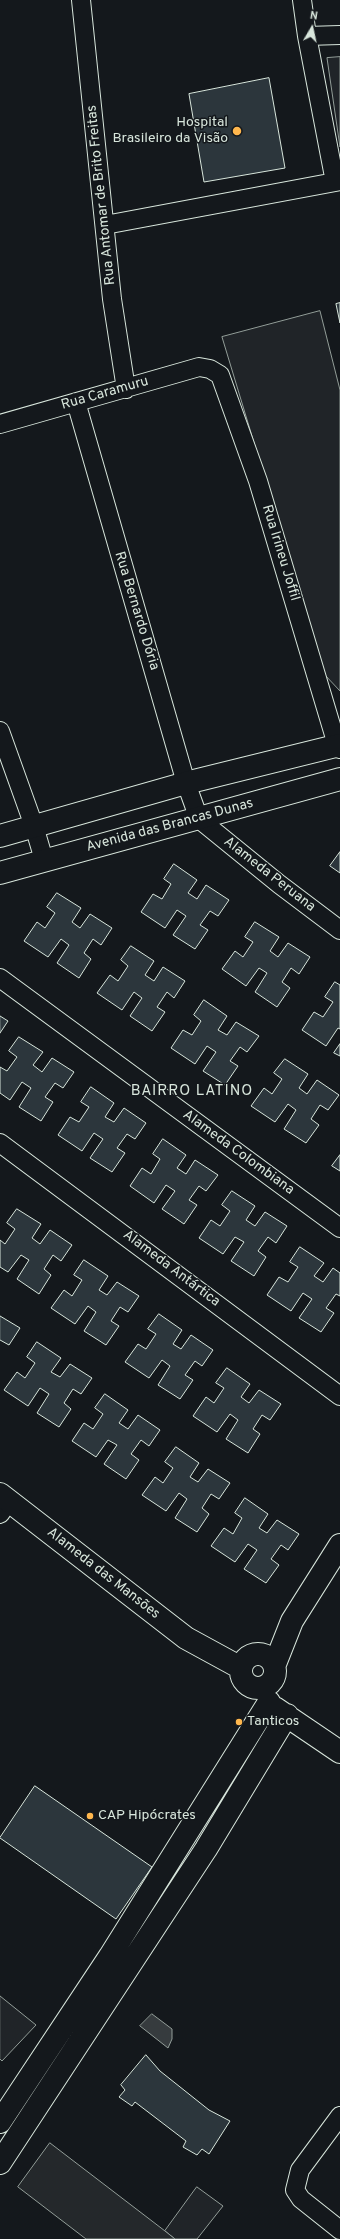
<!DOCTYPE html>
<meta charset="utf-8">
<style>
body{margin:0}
#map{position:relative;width:340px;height:2239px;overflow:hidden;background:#14181c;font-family:Overpass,sans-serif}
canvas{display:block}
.north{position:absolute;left:292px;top:8px;width:40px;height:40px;-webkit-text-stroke:3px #14181c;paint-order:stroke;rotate:9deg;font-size:11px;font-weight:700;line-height:16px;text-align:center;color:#d8e6dc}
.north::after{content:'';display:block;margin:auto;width:14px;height:18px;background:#d8e6dc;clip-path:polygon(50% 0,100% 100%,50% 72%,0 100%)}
</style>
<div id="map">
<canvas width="340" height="2239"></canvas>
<div class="north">N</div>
</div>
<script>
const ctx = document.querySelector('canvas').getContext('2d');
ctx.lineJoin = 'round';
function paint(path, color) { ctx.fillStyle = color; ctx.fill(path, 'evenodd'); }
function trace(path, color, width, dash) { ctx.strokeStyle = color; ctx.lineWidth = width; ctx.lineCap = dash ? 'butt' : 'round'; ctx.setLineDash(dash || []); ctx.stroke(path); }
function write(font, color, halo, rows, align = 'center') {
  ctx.font = font + ' Overpass,sans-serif'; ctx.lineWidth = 3; ctx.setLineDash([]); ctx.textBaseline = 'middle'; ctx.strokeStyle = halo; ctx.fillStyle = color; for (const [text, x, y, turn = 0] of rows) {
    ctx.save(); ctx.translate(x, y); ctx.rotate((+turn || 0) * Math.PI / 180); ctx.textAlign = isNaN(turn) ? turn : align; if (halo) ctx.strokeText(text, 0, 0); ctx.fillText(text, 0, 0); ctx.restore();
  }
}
const green = new Path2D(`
 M340,57v90l-13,-89z
 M320,311l20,79v301l-16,-17 -102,-337z
 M0,1996l36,29 -34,36 -2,-2z
 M197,2187l26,19 -26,33h-22l-10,-8z`);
paint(green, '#202428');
trace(green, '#939e99', 1);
const parking = new Path2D(`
 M50,2143l115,88 10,8h-89l-68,-52z`);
paint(parking, '#24282b');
trace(parking, '#939e99', 1);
const water = new Path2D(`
 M152,2014l20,15v10l-4,9 -28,-22z`);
paint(water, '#363b3e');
trace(water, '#939e99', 1);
const building = new Path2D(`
 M269,78l16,90 -81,14 -15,-88z
 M340,303v20l-4,-19z
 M340,852v21l-10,-7z
 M174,864l23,16 -9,13 9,6 9,-14 23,15 -11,16 -8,-5 -10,14 8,5 -13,19 -22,-14 13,-19 -9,-6 -12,18 -24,-16 12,-18 9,5 9,-15 -7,-5z
 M57,893l24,15 -9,14 8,6 10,-14 22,14 -11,17 -8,-6 -9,14 7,6 -12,19 -22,-15 12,-18 -8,-6 -13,18 -24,-16 13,-19 8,6 10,-15 -8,-6z
 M255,922l24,15 -9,14 8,6 10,-14 22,14 -11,17 -8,-6 -9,14 8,6 -13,19 -22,-15 12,-19 -8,-5 -13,18 -24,-17 13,-18 8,6 10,-15 -8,-5z
 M131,946l23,15 -9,14 9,6 9,-14 22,14 -11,17 -7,-6 -10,15 8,5 -13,19 -22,-15 12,-18 -8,-6 -12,18 -25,-17 13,-18 8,6 10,-15 -7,-6z
 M335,982l5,3v44l-2,-1 -12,18 -24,-16 12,-18 9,5 10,-15 -8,-5z
 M204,1000l23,16 -9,14 9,5 9,-13 23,14 -12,16 -7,-5 -10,14 8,5 -13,19 -22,-14 13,-19 -9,-6 -12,18 -24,-16 12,-18 9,5 9,-14 -7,-6z
 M0,1016l8,5 -8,12z
 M19,1037l24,15 -10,13 9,7 10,-14 22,14 -11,16 -8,-5 -10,14 8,5 -12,19 -22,-14 12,-19 -9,-6 -12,18 -10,-7v-26l7,4 10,-14 -8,-6z
 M340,1044v12l-6,-3z
 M285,1059l23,15 -9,14 8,6 10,-14 22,15 -11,15 -8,-5 -9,14 8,6 -13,18 -22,-14 12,-19 -8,-6 -13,18 -24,-16 13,-18 8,6 10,-15 -8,-6z
 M91,1087l23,16 -9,14 9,5 10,-14 22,15 -11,16 -8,-5 -10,14 8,5 -13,19 -22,-14 13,-19 -9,-6 -12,18 -24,-16 12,-18 9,5 10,-15 -8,-5z
 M163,1139l23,16 -9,13 9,6 9,-14 23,15 -12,16 -7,-5 -10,14 8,5 -13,19 -22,-15 13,-18 -9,-6 -12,18 -24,-17 12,-18 9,6 9,-15 -7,-5z
 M340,1155v16l-8,-5z
 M232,1191l23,15 -9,14 9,6 10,-14 22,14 -11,17 -8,-6 -10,14 8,6 -12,19 -23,-15 13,-19 -9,-5 -12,17 -24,-16 12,-18 9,6 10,-15 -8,-6z
 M17,1209l24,15 -9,14 8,6 10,-14 22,15 -11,16 -8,-6 -9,14 7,6 -12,19 -22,-15 12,-19 -8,-5 -13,17 -8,-5v-27l5,4 10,-15 -8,-6z
 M300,1247l24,16 -10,13 9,6 10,-14 7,5v23l-4,-2 -10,14 8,5 -13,19 -22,-14 13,-19 -9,-6 -12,18 -24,-16 12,-18 9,5 10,-15 -8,-5z
 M84,1260l24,16 -9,14 8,5 10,-13 22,14 -11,16 -8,-5 -9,14 8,5 -13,19 -22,-14 12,-19 -8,-6 -13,18 -24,-16 13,-18 8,6 10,-16 -8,-5z
 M159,1314l23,16 -9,14 8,5 10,-14 22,15 -11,16 -7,-5 -10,14 8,5 -13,19 -22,-14 12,-19 -8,-6 -13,18 -24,-16 13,-18 8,5 10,-15 -8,-5z
 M0,1316l20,12 -11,17 -9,-5z
 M37,1342l24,16 -10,14 9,5 10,-13 22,14 -11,16 -8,-5 -9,14 7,6 -12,18 -22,-14 12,-19 -9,-6 -12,18 -24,-16 13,-18 8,6 10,-15 -8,-6z
 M227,1368l23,16 -9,13 8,6 10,-13 22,14 -11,16 -8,-5 -9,14 7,5 -12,19 -22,-14 12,-19 -8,-6 -13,18 -24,-16 13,-19 8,6 10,-15 -8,-5z
 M105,1394l23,16 -9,13 9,6 10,-14 22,15 -11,16 -8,-6 -10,14 8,6 -13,19 -22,-15 13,-19 -9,-5 -12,17 -24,-16 12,-18 9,6 10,-15 -8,-6z
 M176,1447l23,16 -9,14 8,5 10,-13 22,14 -11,16 -8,-5 -9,14 7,6 -12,18 -22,-14 12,-19 -8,-6 -13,18 -24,-16 13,-18 8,6 10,-15 -8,-6z
 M245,1498l23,16 -9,14 8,5 10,-13 22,14 -11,16 -7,-5 -10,14 8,6 -13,18 -22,-14 13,-19 -9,-6 -13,18 -24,-16 13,-18 9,6 9,-16 -7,-5z
 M35,1786l117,81 -36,52 -116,-81z
 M146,2055l14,16 49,39 21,11 -21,33 -7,-5 -5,6 -14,-8 3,-6 -51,-39 -3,4 -13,-9 6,-7 -4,-5z`);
paint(building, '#2c363c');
trace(building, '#d8e6dc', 1);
const minor = new Path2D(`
 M81,0l31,299 14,90
 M302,0l5,36 28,146
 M307,36l33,-1
 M105,225l235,-44
 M76,402l110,381 13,36 80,65 61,46
 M0,424l199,-57 11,2 10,6 38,106 79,264 3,4
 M0,731l34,95 10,34
 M0,978l340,250
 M0,1143l340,253
 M0,1514l9,-13
 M340,2116l-40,54 -5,20 6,9 39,31`);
const tertiary = new Path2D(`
 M0,1494l186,144 55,30
 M241 1671a17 17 0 1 1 34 0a17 17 0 1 1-34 0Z
 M275,1664l17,-43 48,-76
 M275,1708l65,44
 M0,2122l110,-166 159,-254
 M0,2163l206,-314 81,-134`);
const secondary = new Path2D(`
 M0,836l186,-53 154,-38
 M0,873l340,-94`);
trace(minor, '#d8e6dc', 20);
trace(tertiary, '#d8e6dc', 24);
trace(secondary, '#d8e6dc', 24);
trace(minor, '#14181c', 18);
trace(tertiary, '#14181c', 22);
trace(secondary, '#14181c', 22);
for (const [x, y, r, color] of [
 [237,131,5,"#ffb74d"],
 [239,1722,4,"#ffb74d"],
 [90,1816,4,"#ffb74d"]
]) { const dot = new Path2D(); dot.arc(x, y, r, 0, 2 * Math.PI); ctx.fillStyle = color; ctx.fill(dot); trace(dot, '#14181c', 1.5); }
write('14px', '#d8e6dc', '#14181c', [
 ["Hospital",228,123,"right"],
 ["Brasileiro da Visão",228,139,"right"],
 ["Tanticos",247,1722],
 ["CAP Hipócrates",98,1816]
], 'left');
write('14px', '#d8e6dc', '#14181c', [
 ["Rua Antomar de Brito Freitas",102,195,-96],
 ["Rua Caramuru",105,394,-16],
 ["Rua Irineu Joffil",280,553,73],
 ["Rua Bernardo Dória",136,611,73],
 ["Avenida das Brancas Dunas",170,826,-15],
 ["Alameda Peruana",269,875,38],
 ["Alameda Colombiana",238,1153,36],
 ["Alameda Antártica",171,1269,37],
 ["Alameda das Mansões",103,1574,38]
]);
ctx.letterSpacing = '1px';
write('15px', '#d8e6dc', '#14181c', [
 ["BAIRRO LATINO",192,1092]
]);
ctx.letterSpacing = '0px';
</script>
